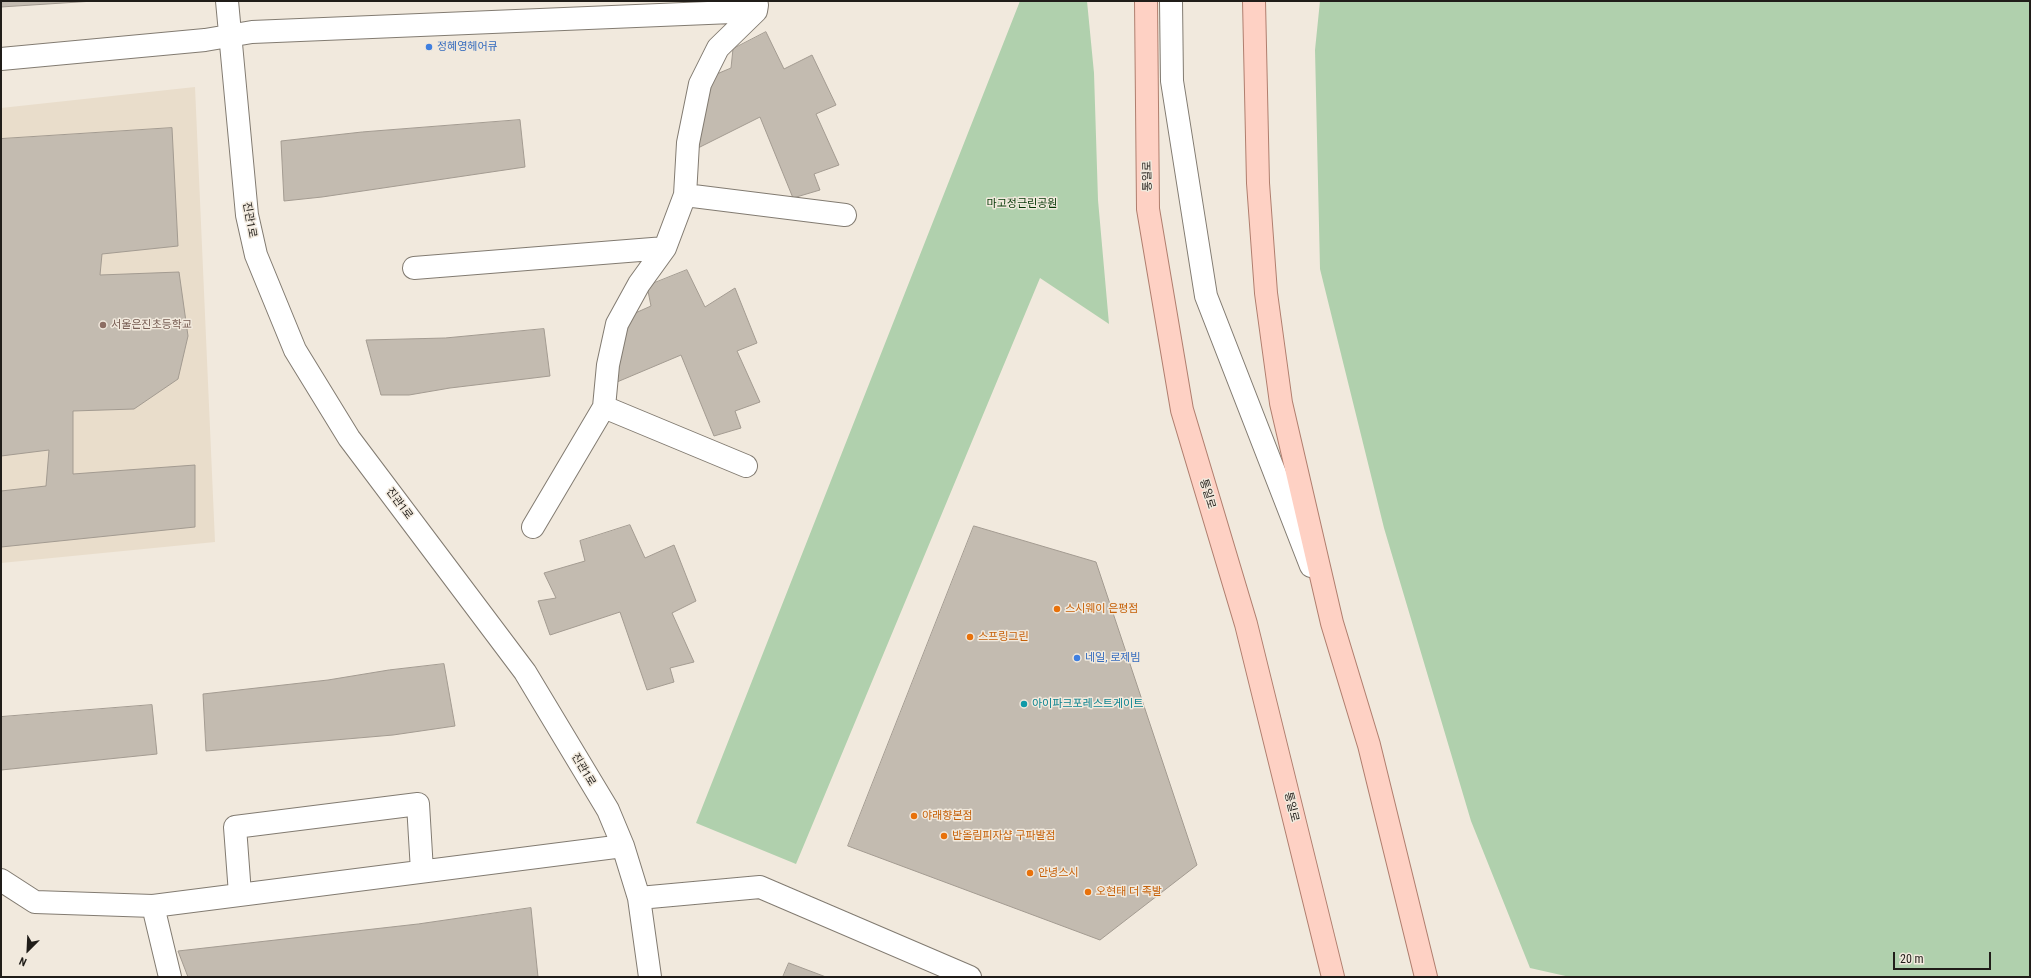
<!DOCTYPE html>
<meta charset="utf-8">
<style>
body{margin:0}
#map{position:relative;width:2031px;height:978px;overflow:hidden;background:#f1e9dd;font-family:"Roboto Condensed",sans-serif}
canvas{display:block}
.frame{position:absolute;inset:0;border:2px solid #201d19;pointer-events:none}
.north{position:absolute;left:8px;top:930px;width:40px;height:40px;-webkit-text-stroke:3px #f1e9dd;paint-order:stroke;rotate:204deg;font-size:11px;font-weight:700;line-height:16px;text-align:center;color:#201d19}
.north::after{content:'';display:block;margin:auto;width:14px;height:18px;background:#201d19;clip-path:polygon(50% 0,100% 100%,50% 72%,0 100%)}
.scale{position:absolute;left:1893px;top:952px;width:98px;height:18px;box-sizing:border-box;border:2px solid #201d19;border-top:0;padding-left:5px;font-size:12px;line-height:14px;white-space:nowrap;color:#201d19;-webkit-text-stroke:3px #f1e9dd;paint-order:stroke}
</style>
<div id="map">
<canvas width="2031" height="978"></canvas>
<div class="frame"></div>
<div class="north">N</div>
<div class="scale">20 m</div>
</div>
<script>
const ctx = document.querySelector('canvas').getContext('2d');
ctx.lineJoin = 'round';
function paint(path, color) { ctx.fillStyle = color; ctx.fill(path, 'evenodd'); }
function trace(path, color, width, dash) { ctx.strokeStyle = color; ctx.lineWidth = width; ctx.lineCap = dash ? 'butt' : 'round'; ctx.setLineDash(dash || []); ctx.stroke(path); }
function write(font, color, halo, rows, align = 'center') {
  ctx.font = font + ' "Roboto Condensed","Noto Sans KR",sans-serif'; ctx.lineWidth = 3; ctx.setLineDash([]); ctx.textBaseline = 'middle'; ctx.strokeStyle = halo; ctx.fillStyle = color; for (const [text, x, y, turn = 0] of rows) {
    ctx.save(); ctx.translate(x, y); ctx.rotate((+turn || 0) * Math.PI / 180); ctx.textAlign = isNaN(turn) ? turn : align; if (halo) ctx.strokeText(text, 0, 0); ctx.fillText(text, 0, 0); ctx.restore();
  }
}
paint(new Path2D(`
 M195,87l20,455 -214,21v-455z`), '#e9ddcb');
paint(new Path2D(`
 M1020,1h67l7,72 4,127 11,124 -69,-46 -244,586 -100,-41z
 M1320,1h710v976h-460l-40,-9 -59,-147 -87,-293 -64,-259 -5,-219z`), '#b0d0ad');
const building = new Path2D(`
 M1,1h93l-93,6z
 M766,32l18,37 28,-14 24,50 -20,9 23,51 -25,9 6,16 -27,8 -33,-81 -62,31 14,-72 19,-8 2,-19z
 M520,120l5,47 -203,30 -38,4 -3,-60 81,-9z
 M172,128l6,118 -76,8 -2,21 79,-3 9,64 -10,43 -44,30 -61,2v63l122,-9v62l-194,20v-56l45,-5 3,-36 -48,6v-317z
 M687,270l18,37 30,-19 22,55 -20,8 23,51 -25,9 6,17 -27,8 -33,-81 -64,27 5,-38 11,-30 18,-8 -4,-20z
 M544,329l6,47 -100,12 -41,7h-28l-15,-55 79,-2z
 M630,525l15,33 29,-13 22,56 -24,12 22,49 -24,6 4,14 -27,8 -27,-78 -70,23 -12,-34 18,-3 -12,-25 41,-12 -5,-20z
 M974,526l122,36 101,303 -97,75 -252,-94z
 M444,664l11,62 -62,9 -187,16 -3,-57 125,-14 61,-10z
 M152,705l5,49 -156,16v-53z
 M531,908l7,69h-350l-10,-26 240,-27z
 M789,963l37,14h-43z`);
paint(building, '#c3bbb0');
trace(building, '#a39b91', 1);
const minor = new Path2D(`
 M227,1l20,214 9,40 39,95 54,88 176,234 83,138 15,36 16,52 11,79
 M1171,1l1,80 34,215 105,270
 M1,59l204,-19 47,-8 504,-21
 M685,195l160,20
 M414,268l251,-20
 M604,407l142,59
 M533,527l71,-120 4,-42 9,-41 22,-40 26,-36 20,-53 3,-52 12,-59 18,-36 38,-37 1,-6
 M1,880l34,22 118,4 470,-60
 M240,894l-5,-67 183,-23 4,67
 M639,898l121,-11 210,90
 M153,906l17,71`);
const major = new Path2D(`
 M1146,1l2,208 34,201 64,214 87,353
 M1254,1l4,182 8,110 15,110 51,220 37,122 57,232`);
trace(minor, '#827b71', 24);
trace(major, '#b07e6e', 24);
trace(minor, '#fff', 22);
trace(major, '#fed1c4', 22);
for (const [x, y, r, color] of [
 [429,47,4,"#3f7fe0"],
 [103,325,4,"#8d6e63"],
 [1057,609,4,"#e8710a"],
 [970,637,4,"#e8710a"],
 [1077,658,4,"#3f7fe0"],
 [1024,704,4,"#0f9aa8"],
 [914,816,4,"#e8710a"],
 [944,836,4,"#e8710a"],
 [1030,873,4,"#e8710a"],
 [1088,892,4,"#e8710a"]
]) { const dot = new Path2D(); dot.arc(x, y, r, 0, 2 * Math.PI); ctx.fillStyle = color; ctx.fill(dot); trace(dot, '#f1e9dd', 1.5); }
write('11px', '#366cbe', '#f1e9dd', [
 ["정혜영헤어큐",437,47],
 ["네일, 로제빔",1085,658]
], 'left');
write('11px', '#201d19', '#f1e9dd', [
 ["통일로",1148,176,-91],
 ["진관1로",249,220,80],
 ["통일로",1207,494,73],
 ["진관1로",399,504,53],
 ["진관1로",583,770,59],
 ["통일로",1291,807,76]
]);
write('11px', '#043705', '#f1e9dd', [
 ["마고정근린공원",1022,204]
]);
write('11px', '#785e54', '#f1e9dd', [
 ["서울은진초등학교",111,325]
], 'left');
write('11px', '#c56008', '#f1e9dd', [
 ["스시웨이 은평점",1065,609],
 ["스프링그린",978,637],
 ["야래향본점",922,816],
 ["반올림피자샵 구파발점",952,836],
 ["안녕스시",1038,873],
 ["오현태 더 족발",1096,892]
], 'left');
write('11px', '#0d838f', '#f1e9dd', [
 ["아이파크포레스트게이트",1032,704]
], 'left');
</script>
